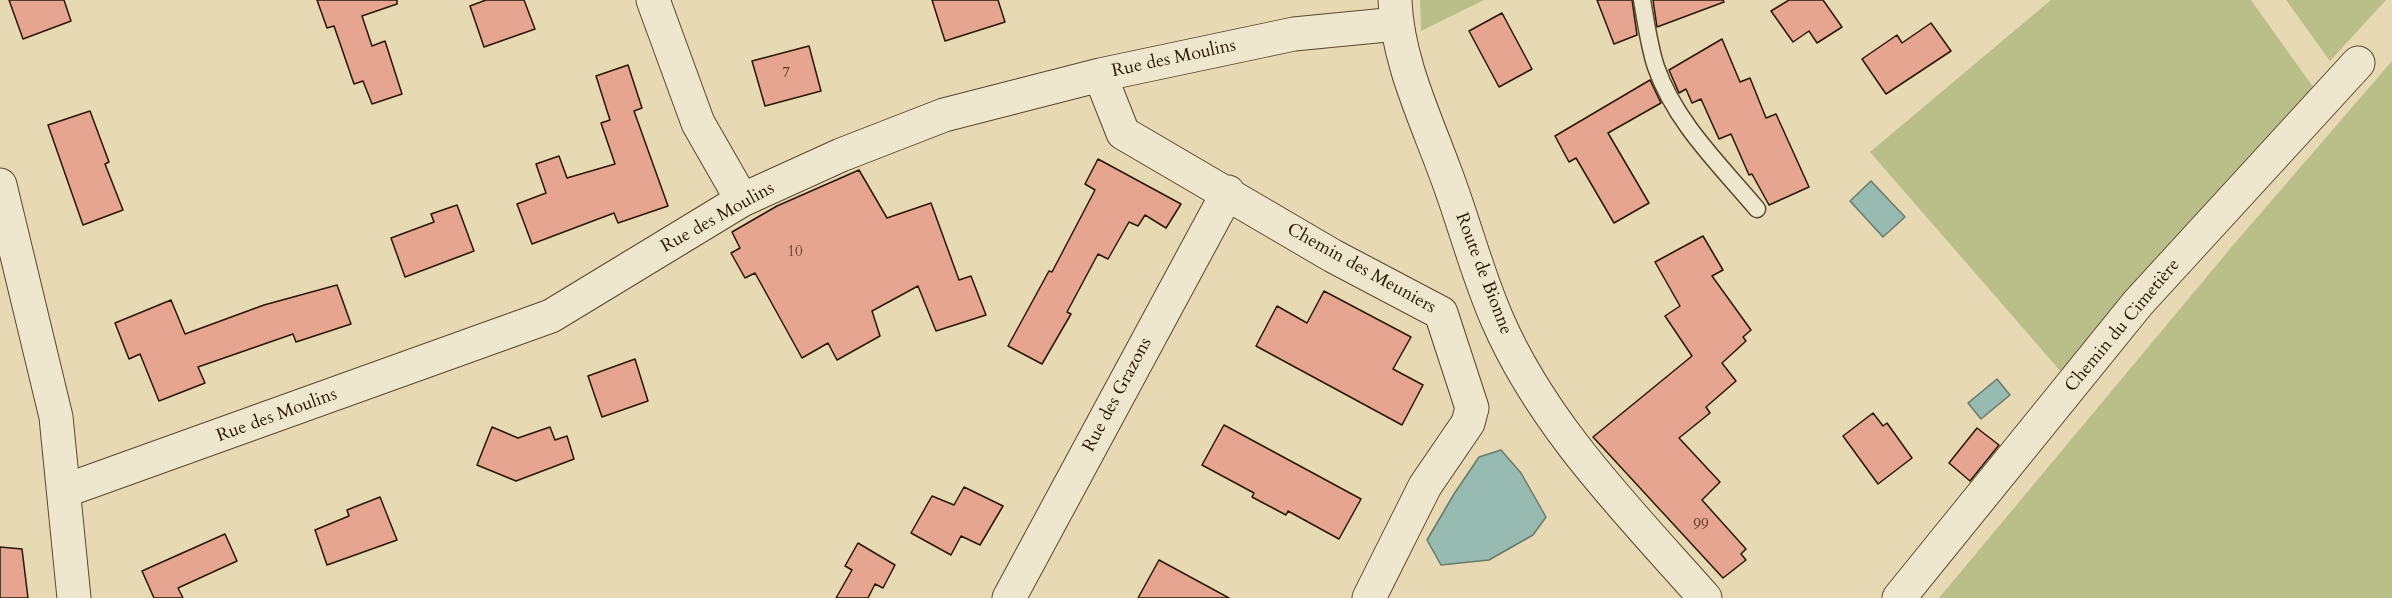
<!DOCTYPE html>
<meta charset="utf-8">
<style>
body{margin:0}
canvas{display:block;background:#e7d9b3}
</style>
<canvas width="2392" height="598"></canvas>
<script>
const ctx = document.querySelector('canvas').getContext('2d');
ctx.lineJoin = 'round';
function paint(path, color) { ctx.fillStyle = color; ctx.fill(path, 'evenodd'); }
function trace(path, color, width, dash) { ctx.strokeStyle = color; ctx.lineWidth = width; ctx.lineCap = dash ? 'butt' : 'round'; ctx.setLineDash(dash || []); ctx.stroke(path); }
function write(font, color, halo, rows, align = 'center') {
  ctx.font = font + ' Cardo,serif'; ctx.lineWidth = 5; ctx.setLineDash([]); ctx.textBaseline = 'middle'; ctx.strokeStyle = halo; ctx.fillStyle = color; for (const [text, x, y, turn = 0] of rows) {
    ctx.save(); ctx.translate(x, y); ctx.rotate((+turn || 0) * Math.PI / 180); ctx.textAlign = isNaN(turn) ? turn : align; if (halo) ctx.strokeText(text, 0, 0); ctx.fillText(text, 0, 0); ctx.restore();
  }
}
paint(new Path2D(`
 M1420,0h64l-63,31z
 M2051,0h200l65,91 -247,290 -199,-229z
 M2286,0h100l-56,61z
 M2392,61v537h-453l296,-355z`), '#babe89');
const water = new Path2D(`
 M1871,181l34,36 -22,20 -33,-36z
 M1997,379l13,16 -29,24 -13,-16z
 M1501,450l20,23 25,44 -13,18 -44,25 -48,5 -14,-25 27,-46 25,-37z`);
paint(water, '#97bab1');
trace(water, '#6b796b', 1.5);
const building = new Path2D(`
 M9,0h55l7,21 -48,18z
 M317,0h80v4l-35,12 10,30 13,-5 17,53 -30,10 -9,-23 -9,3 -20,-58 -7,2z
 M486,0h38l11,29 -51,18 -14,-41z
 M932,0h66l7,22 -60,19z
 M1597,0h35l5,35 -23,9z
 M1653,0h70l1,2 -67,25z
 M1789,0h34l19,27 -25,16 -8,-12 -16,11 -22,-31z
 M1502,13l30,56 -33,18 -30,-56z
 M1931,23l20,28 -65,43 -24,-35 35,-24 5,8z
 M1722,39l18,43 10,-4 16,40 10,-4 33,73 -40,18 -17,-31 -3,1 -18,-41 -12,5 -18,-40 -9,4 -6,-14 -7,4 -10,-23z
 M809,46l12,45 -56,15 -13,-45z
 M628,65l14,43 -8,3 34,95 -50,17 -4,-10 -82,31 -15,-40 29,-11 -10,-29 23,-8 8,22 48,-14 -14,-41 9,-3 -14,-44z
 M1650,80l11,23 -53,30 41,70 -35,20 -38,-65 -7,4 -14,-26z
 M90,111l19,51 -4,2 18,46 -40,15 -35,-100z
 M1098,159l83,45 -15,24 -21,-13 -7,11 -9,-4 -21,37 -10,-5 -31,58 4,2 -29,50 -34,-18 41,-75 3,1 43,-82 -10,-6z
 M859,170l28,48 44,-15 28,77 12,-4 15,39 -50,16 -18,-45 -46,25 8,25 -43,24 -9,-17 -26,15 -47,-85 -10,5 -14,-25 9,-5 -8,-16 45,-26z
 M457,205l17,46 -69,26 -14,-39 43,-16 -3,-8z
 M1703,236l20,34 -11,6 39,54 -8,7 3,4 -24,22 14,18 -30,26 4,6 -31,25 41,44 -18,18 44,49 -5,5 5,6 -23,18 -130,-141 99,-81 -27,-40 15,-10 -25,-44z
 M337,285l14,39 -55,18 -3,-8 -95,33 7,16 -46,18 -19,-47 -11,5 -14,-36 56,-23 14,34 79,-29z
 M1324,291l87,46 -18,32 30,16 -21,40 -146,-79 21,-40 30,17z
 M635,359l13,42 -46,16 -14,-41z
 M1873,413l10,13 4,-3 25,35 -34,26 -35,-48z
 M1224,425l137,74 -22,40 -51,-28 -2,4 -34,-18 2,-4 -52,-28z
 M492,427l26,11 32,-11 5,13 12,-4 7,23 -58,22 -39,-16z
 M1977,428l22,17 -29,36 -21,-18z
 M964,487l39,19 -23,39 -19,-9 -10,19 -40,-22 21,-37 22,9z
 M380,497l17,43 -70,25 -12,-35 34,-14 -2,-6z
 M225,534l12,27 -59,27 5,10h-29l-12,-27z
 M858,543l37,22 -12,23 -8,-4 -7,14h-32l16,-28 -7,-4z
 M0,547l22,2 6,49h-28z
 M1159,560l70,38h-91z`);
paint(building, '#e6a590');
trace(building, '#291702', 1.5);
const lane = new Path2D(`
 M1642,0c4,22 7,46 14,67 19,55 64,98 101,142`);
const street = new Path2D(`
 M653,0l45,123 44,77
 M1395,0c2,58 29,115 49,169 19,49 32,102 53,150 46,107 132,193 208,279
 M1100,75l23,58 210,123 108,57 31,95 -4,15 -43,63 -56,112
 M0,185l56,232 18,181
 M64,491l487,-175 191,-116 99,-45 103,-40 156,-40 194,-41 103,-10
 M1009,598l219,-406
 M1899,598l239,-295 220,-240`);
trace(lane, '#58482e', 19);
trace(street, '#58482e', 35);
trace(lane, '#efe6ce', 16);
trace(street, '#efe6ce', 33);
write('15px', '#583a26', null, [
 ["7",786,74],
 ["10",795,253],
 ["99",1701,526]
]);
write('18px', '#291702', '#efe6ce', [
 ["Rue des Moulins",1174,59,-12],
 ["Rue des Moulins",718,218,-29],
 ["Chemin des Meuniers",1361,269,29],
 ["Route de Bionne",1483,274,69],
 ["Chemin du Cimetière",2123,326,-50],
 ["Rue des Grazons",1118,395,-62],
 ["Rue des Moulins",277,416,-20]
]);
</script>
